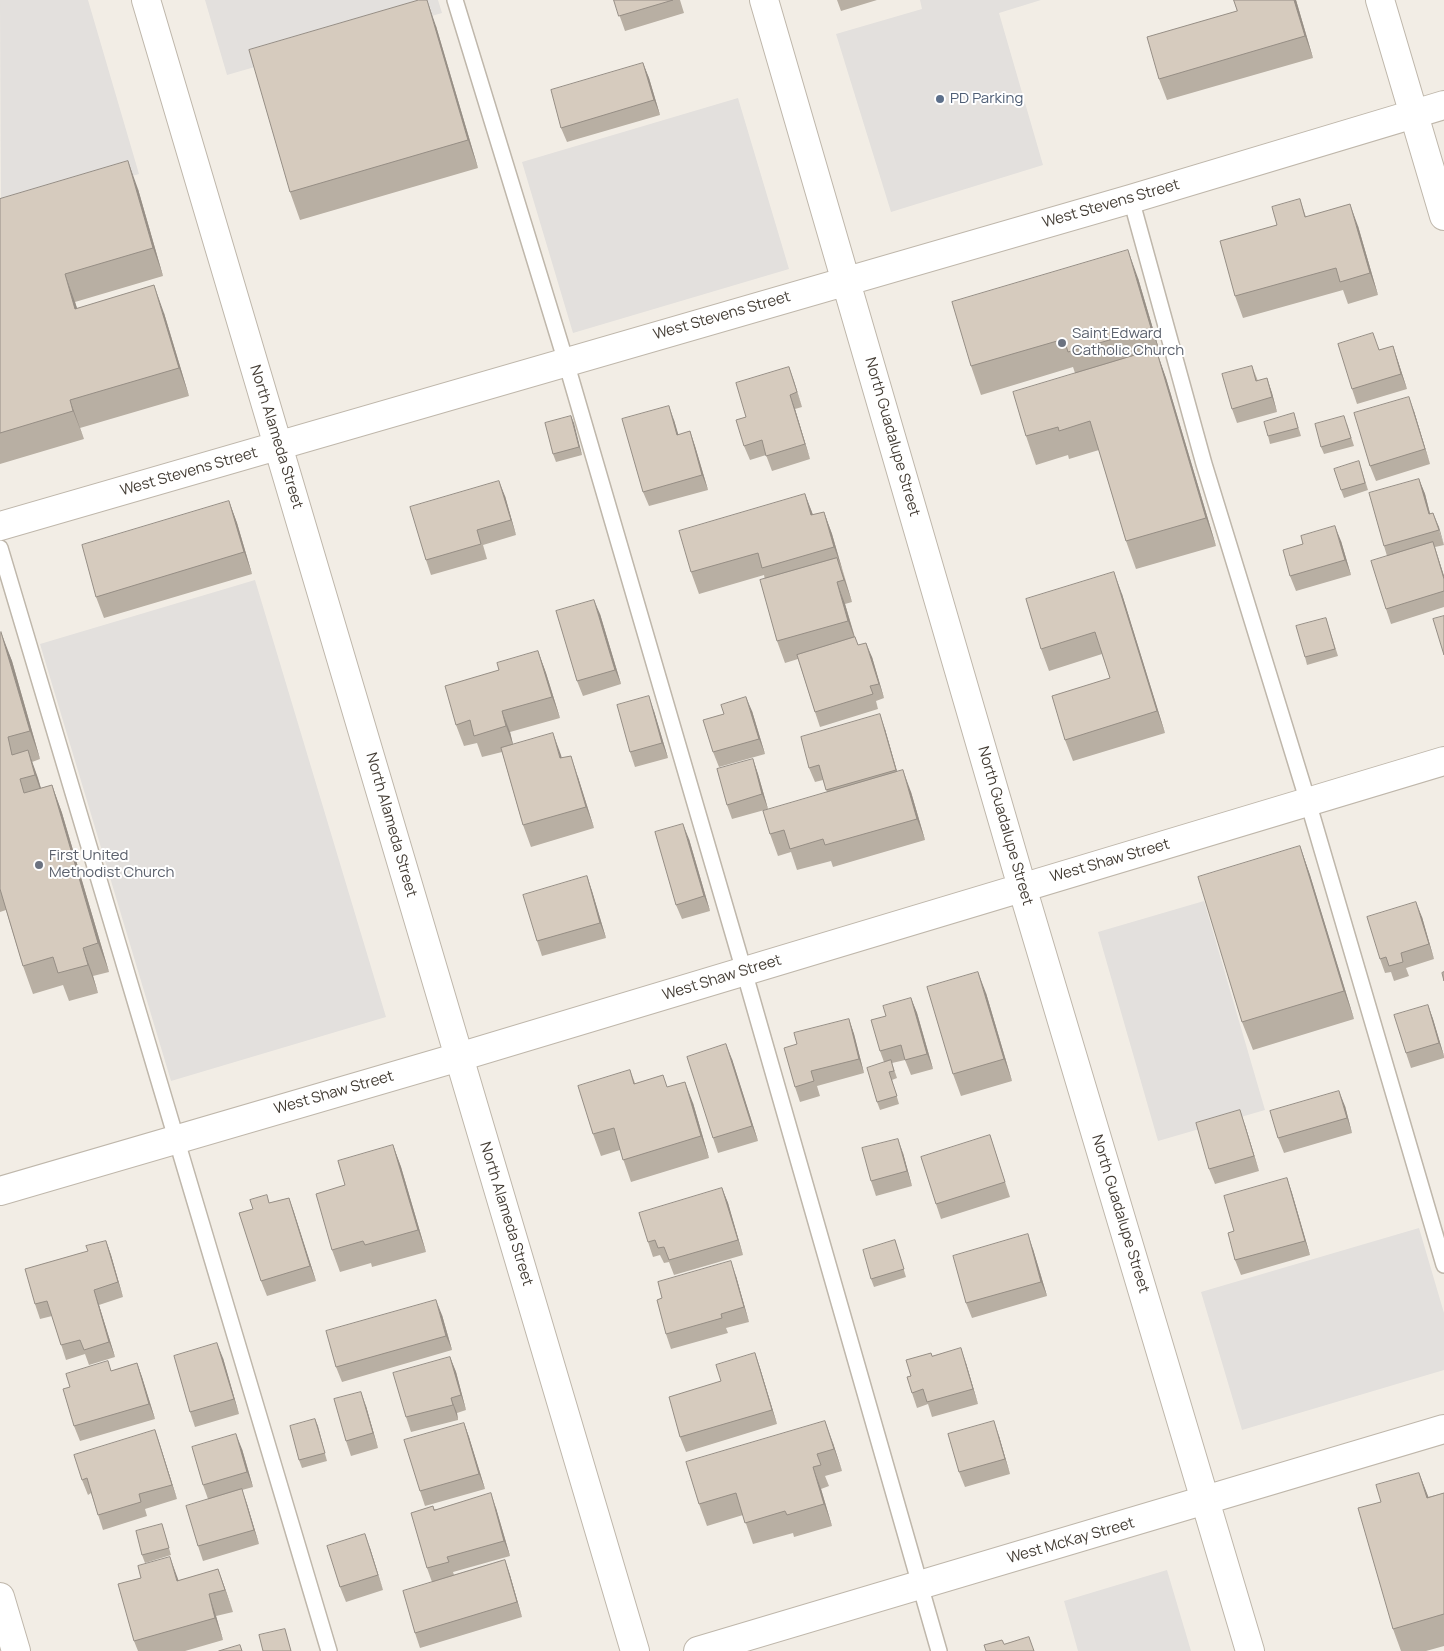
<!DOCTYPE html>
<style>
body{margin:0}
canvas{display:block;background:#f2ede5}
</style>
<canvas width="1444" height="1651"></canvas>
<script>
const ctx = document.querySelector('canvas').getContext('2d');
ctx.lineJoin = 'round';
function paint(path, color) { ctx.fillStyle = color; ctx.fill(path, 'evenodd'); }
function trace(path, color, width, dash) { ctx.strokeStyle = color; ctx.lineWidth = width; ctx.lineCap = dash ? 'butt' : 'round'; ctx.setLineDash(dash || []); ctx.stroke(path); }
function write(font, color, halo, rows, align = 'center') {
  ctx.font = font + ' Manrope,sans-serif'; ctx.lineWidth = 4; ctx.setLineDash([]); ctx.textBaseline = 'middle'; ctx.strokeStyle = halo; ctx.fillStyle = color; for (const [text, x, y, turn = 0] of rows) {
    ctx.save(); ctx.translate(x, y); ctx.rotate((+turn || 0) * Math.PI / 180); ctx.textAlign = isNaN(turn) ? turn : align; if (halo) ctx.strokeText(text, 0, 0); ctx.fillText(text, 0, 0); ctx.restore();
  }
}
paint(new Path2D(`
 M0,0h88l51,174 -138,40z
 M205,0h233l4,13 -215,62z
 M920,0h121l-42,13 44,152 -152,47 -55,-178 86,-25z
 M738,98l51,171 -216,64 -51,-171z
 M255,580l131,437 -215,64 -131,-437z
 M1204,901l61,209 -107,31 -60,-209z
 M1419,1228l25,85v57l-202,60 -41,-138z
 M1167,1570l24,81h-113l-14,-50z`), '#e3e0dd');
const lane = new Path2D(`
 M455,0l111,362 178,609 195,680
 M1131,199l73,265 104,338 136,463
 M0,548l329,1103`);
const street = new Path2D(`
 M146,0l489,1651
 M764,0l258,887 228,764
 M1380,0l64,216
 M0,526l1131,-327 313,-94
 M0,1191l459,-134 985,-296
 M0,1597l16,54
 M698,1651l746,-222`);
trace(lane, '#bfb7ab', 18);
trace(street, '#bfb7ab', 30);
trace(lane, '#fff', 15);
trace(street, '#fff', 28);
paint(new Path2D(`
 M614,0h66l4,13 -59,18z
 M837,0h40l-36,11z
 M1234,0h62l17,58 -146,42 -8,-21 78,-68z
 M436,26l42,142 -178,52 -10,-28z
 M643,63l6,15 11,37 -93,27 -6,-14z
 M138,189l25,87 -88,26 2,6 87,5 25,83 -109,32 4,11 -84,25v-265z
 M1300,199l6,18 52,9 20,69 -30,9 -5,-14 -100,28 -8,-22 42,-71z
 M1138,278l23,78 -3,1 8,21 50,168 -80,23 -10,-28 -27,-91 -30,9 -1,-4 -32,10 -10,-29 49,-63 -2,-6 -92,28 -10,-29z
 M1393,346l14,43 -50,15 -5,-15 28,-39z
 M1252,366l6,15 9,-3 5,15 5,19 -40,11 -5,-14z
 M789,367l13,40 -7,2 15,50 -38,12 -6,-16 -16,5 -6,-14 2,-29z
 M1414,411l16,53 -54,17 -6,-15z
 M1294,413l7,23 -31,8 -2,-8z
 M571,416l11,39 -26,7 -3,-8z
 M674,420l4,15 12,-4 5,15 13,44 -59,16 -6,-14z
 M1347,424l7,22 -30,8 -3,-7z
 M1359,461l9,29 -24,8 -3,-8z
 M1419,479l6,15 5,20 3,-1 11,32 -9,2 9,29v31l-53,17 -5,-15 1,-53 -3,-10z
 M805,494l8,21 11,-3 8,22 20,68 -7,2 10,33 3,8 14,12 12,41 -8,3 2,8 -58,18 -5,-15 -17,-53 -13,4 -8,-22 -13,-66 -65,19 -8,-22z
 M505,496l11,39 -33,10 4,14 -56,16 -5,-15z
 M229,501l8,22 15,51 -148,44 -8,-21z
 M1341,541l10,34 -55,16 -6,-15z
 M1122,594l43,139 -92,28 -8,-21 45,-62 -8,-24 -53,17 -8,-22z
 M600,614l21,70 -38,12 -6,-15z
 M1326,618l12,38 -31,9 -2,-8z
 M0,633l12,28 28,98 -8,3 9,26 11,-3 10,28 47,159 -16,4 5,17 -29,8 -6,-16 -30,9 -10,-28 -17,-56 -6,2z
 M538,651l8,22 14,45 -50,14 3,13 49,13 16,19 16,51 -63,19 -8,-22 -21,-73 -20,5 -5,-14 -13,3 -8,-21 43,-55z
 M654,711l14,47 -33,9 -5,-15z
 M752,711l13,43 -46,13 -6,-15z
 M885,729l12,43 14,20 14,48 -92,27 -2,-6 -34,9 -6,-18 -13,4 -8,-22 57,-42 -4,-12 -8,2 -6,-14z
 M753,759l5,15 10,35 -36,10 -5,-14z
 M689,839l21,72 -28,8 -6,-14z
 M1300,846l10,29 44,144 -101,31 -11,-28z
 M587,876l5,15 14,47 -64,18 -5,-15z
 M1422,917l12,42 -28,9 3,8 -15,5 -3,-9 -6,1 -5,-14z
 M986,993l26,88 -51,15 -8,-22z
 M911,998l6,15 16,56 -22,6 -6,-15 -13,3 5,15 -5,2 7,24 -19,6 -3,-8 7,-40 -4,-11 6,-35z
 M1428,1005l5,14 11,37v2l-33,10 -5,-15z
 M849,1019l5,15 10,39 -47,13 3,10 -20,6 -5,-15 2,-43z
 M732,1059l26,82 -40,12 -5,-15z
 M630,1070l5,13 32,4 26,16 16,55 -78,24 -11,-32 -19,6 -8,-22z
 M1345,1106l7,27 -68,20 -6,-15z
 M1245,1125l14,46 -44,13 -6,-15z
 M990,1135l20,62 -69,22 -5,-15z
 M393,1145l8,22 25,85 -54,15 -1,-4 -31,9 -8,-22 13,-65z
 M903,1153l9,33 -36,10 -5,-15z
 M1287,1178l5,15 18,62 -69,20 -6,-15 -1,-29z
 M722,1188l6,15 15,52 -69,20 -5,-13 -5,1 -4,-8 -7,2 -5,-15z
 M289,1198l27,83 -49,15 -6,-15 9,-78z
 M895,1240l11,37 -32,10 -3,-8z
 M106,1241l5,14 12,42 -24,8 16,52 -26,8 -4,-11 -19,6 -14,-44 -12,3 -5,-15z
 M1033,1249l14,47 -75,22 -6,-15z
 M736,1276l13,46 -23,6 2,5 -57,16 -5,-15z
 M442,1315l10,35 -110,32 -6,-15z
 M755,1353l5,15 17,56 -91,28 -6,-15 41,-56z
 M932,1356l34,7 12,41 -46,13 -4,-13 -11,4 -5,-15 -1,-17z
 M450,1357l6,15 10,38 -9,3 1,7 -47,12 -5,-15z
 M223,1358l16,56 -44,13 -5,-15z
 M108,1361l3,10 26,-8 5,14 13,42 -75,22 -6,-15 -4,-39z
 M366,1406l12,42 -27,8 -5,-15z
 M315,1419l12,42 -25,7 -3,-8z
 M464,1423l5,14 16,52 -60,17 -5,-15z
 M155,1430l5,15 17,54 -32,10 2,7 -44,14 -12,-37 -3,2 -6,-15z
 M999,1436l11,38 -45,13 -6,-15z
 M833,1443l9,28 -17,5 4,10 -8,3 11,37 -38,11 -1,-4 -40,11 -10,-29 -36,11 -8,-22z
 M242,1449l11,38 -11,3 5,14 12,40 -56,17 -5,-15 10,-47 -5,-14z
 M1419,1473l9,24 16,-4v153l-18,5h-25l-8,-22 -12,-127z
 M496,1508l14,48 -57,16 1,3 51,-15 5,15 12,42 -102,31 -5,-15 17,-51 -5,-14 7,-59z
 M162,1524l9,31 -26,8 -3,-8z
 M370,1548l13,42 -37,12 -6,-15z
 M218,1569l15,43 -17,4 7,24 -38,11h-47l-4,-10 44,-60z`), '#b8afa3');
paint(new Path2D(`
 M427,0l9,26 42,142 -10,-28z
 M1294,0h2l17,58 -8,-22z
 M643,63l6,15 11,37 -6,-15z
 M128,161l10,28 25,87 -10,-28z
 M1350,204l8,22 20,69 -8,-22z
 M1128,250l10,28 23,78 -10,-28z
 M65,274l10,28 11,35 -11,-28z
 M154,285l10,28 25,83 -10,-28z
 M1393,346l5,15 9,28 -6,-15z
 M1156,349l10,29 50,168 -10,-28z
 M789,367l5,14 8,26 -5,-15z
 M1267,378l5,15 5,19 -5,-15z
 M790,395l5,14 15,50 -5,-15z
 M1409,397l5,14 16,53 -5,-15z
 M70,400l10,28 4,11 -11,-28z
 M669,406l5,14 9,30 -6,-15z
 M571,416l3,7 8,32 -3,-8z
 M690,431l5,15 13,44 -6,-15z
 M1419,479l6,15 9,35 -5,-15z
 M499,481l6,15 11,39 -5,-15z
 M805,494l8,21h-2z
 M229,501l8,22 15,51 -8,-22z
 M824,512l8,22 10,35 -8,-22z
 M1433,513l6,14 5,18 -5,-15z
 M1335,526l6,15 10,34 -6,-15z
 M1433,542l11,34v3z
 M837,558l8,22 7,22 -8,-22z
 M1114,572l8,22 43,139 -8,-22z
 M837,582l8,22 11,38 -8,-21z
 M594,600l6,14 21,70 -6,-14z
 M1,632l11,29 28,98 -10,-28z
 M866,643l6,14 12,41 -5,-14z
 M538,651l8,22 14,45 -8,-21z
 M649,696l5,15 14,47 -6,-15z
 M746,697l6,14 13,43 -6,-15z
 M502,711l8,21 4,16 -8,-22z
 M880,714l5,15 16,56 -5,-15z
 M553,733l8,22 7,25 -8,-22z
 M28,750l10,28 7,25 -10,-28z
 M571,756l7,21 16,51 -8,-21z
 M753,759l5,15 10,35 -6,-15z
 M903,770l8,22 14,48 -8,-21z
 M52,785l10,28 47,159 -11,-29z
 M683,824l6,15 21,72 -6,-15z
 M1300,846l10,29 44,144 -10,-28z
 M587,876l5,15 14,47 -6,-15z
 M1416,902l6,15 12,42 -5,-15z
 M83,948l10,28 5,17 -10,-28z
 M978,972l8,21 26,88 -8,-22z
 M911,998l6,15 16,56 -6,-15z
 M1428,1005l5,14 11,37 -5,-13z
 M849,1019l5,15 10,39 -5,-14z
 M726,1044l6,15 26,82 -6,-15z
 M685,1082l8,21 16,55 -8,-22z
 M1339,1091l6,15 7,27 -5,-15z
 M1240,1110l5,15 14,46 -5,-15z
 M898,1139l5,14 9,33 -5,-15z
 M393,1145l8,22 25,85 -8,-22z
 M1287,1178l5,15 18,62 -5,-14z
 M722,1188l6,15 15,52 -5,-15z
 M289,1198l5,14 22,69 -6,-15z
 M1028,1234l5,15 14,47 -6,-14z
 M106,1241l5,14 12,42 -5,-15z
 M731,1261l5,15 13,46 -5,-15z
 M94,1290l5,15 16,52 -6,-15z
 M436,1300l6,15 10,35 -6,-14z
 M217,1343l6,15 16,56 -5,-15z
 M961,1348l5,15 12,41 -5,-15z
 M755,1353l5,15 17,56 -5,-14z
 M450,1357l6,15 10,38 -5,-15z
 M137,1363l5,14 13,42 -6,-15z
 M361,1392l5,14 12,42 -5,-15z
 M451,1398l6,15 1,7 -5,-15z
 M315,1419l3,7 9,35 -2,-8z
 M825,1421l8,22 9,28 -8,-22z
 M994,1421l5,15 11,38 -5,-15z
 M464,1423l5,14 16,52 -6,-15z
 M155,1430l5,15 17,54 -5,-14z
 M236,1434l6,15 11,38 -6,-15z
 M813,1467l8,22 11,37 -8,-22z
 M1419,1473l11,28 -3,-3z
 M242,1489l5,15 12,40 -5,-14z
 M491,1493l5,15 14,48 -6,-15z
 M365,1534l5,14 13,42 -5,-15z
 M170,1557l8,22 7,24 -8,-22z
 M505,1560l5,15 12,42 -5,-15z
 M218,1569l8,22 7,21 -8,-22z
 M209,1594l7,22 7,24 -8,-22z`), '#968e85');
const building = new Path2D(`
 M419,0h8l41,140 -178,52 -41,-142z
 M614,0h59l-54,16z
 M1234,0h60l11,36 -146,43 -12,-42 90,-26z
 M643,63l11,37 -93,28 -10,-38z
 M128,161l25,87 -88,26 10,35 79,-24 25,83 -109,32 3,11 -73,22v-234z
 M1300,199l5,18 45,-13 20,69 -30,9 -4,-14 -101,28 -15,-55 57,-16 -5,-18z
 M1128,250l23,78 -83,24 -4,-13 -93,27 -19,-64z
 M1373,333l6,17 14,-4 8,28 -49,15 -14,-45z
 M1156,349l50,169 -80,23 -36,-120 -31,10 -1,-4 -32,9 -13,-44z
 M1252,366l4,15 11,-3 5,19 -40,12 -10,-35z
 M789,367l8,25 -7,3 15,49 -39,12 -4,-16 -18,6 -8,-26 10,-3 -10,-34z
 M1409,397l16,52 -55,17 -16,-53z
 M669,406l8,29 13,-4 12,44 -59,17 -21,-73z
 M1294,413l4,15 -30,8 -4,-14z
 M571,416l8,31 -26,7 -8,-31z
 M1344,416l7,22 -30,9 -6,-23z
 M1359,461l6,22 -24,7 -7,-21z
 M1419,479l10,35 4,-1 6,17 -55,16 -15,-53z
 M499,481l12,39 -34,10 4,14 -55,16 -16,-53z
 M805,494l6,21 13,-3 10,35 -72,21 -4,-15 -67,19 -12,-41z
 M229,501l15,51 -148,45 -14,-52z
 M1335,526l10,34 -55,16 -7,-26 20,-6 -2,-8z
 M1433,542l11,37v12l-58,18 -15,-48z
 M837,558l7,22 -7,2 11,39 -71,20 -17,-61z
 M1114,572l43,139 -92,29 -13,-44 58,-18 -15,-46 -54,17 -15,-50z
 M594,600l21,70 -38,11 -21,-70z
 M1444,616v39l-11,-36z
 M1326,618l9,31 -30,8 -9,-31z
 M1,632l29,99 -22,6 4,18 16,-5 7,25 -15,4 4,14 28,-8 46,158 -15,5 5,17 -30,8 -5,-16 -30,9 -23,-77v-256z
 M855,637l3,8 8,-2 13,41 -9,2 3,8 -58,18 -18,-57z
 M538,651l14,46 -50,14 4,15 -32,10 -4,-16 -14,5 -11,-39 54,-16 -2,-7z
 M649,696l13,47 -32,9 -13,-47z
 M746,697l13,42 -46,13 -10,-32 21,-6 -3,-9z
 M880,714l16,56 -70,20 -7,-25 -10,3 -8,-31z
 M553,733l7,25 11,-2 15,51 -63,18 -22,-77z
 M753,759l9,35 -35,11 -10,-36z
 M903,770l14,49 -92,26 -2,-6 -33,10 -6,-19 -14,4 -7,-23z
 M683,824l21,72 -28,9 -21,-73z
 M1300,846l44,145 -102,31 -44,-145z
 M587,876l13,47 -63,18 -14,-46z
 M1416,902l13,42 -28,9 2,9 -14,4 -3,-9 -6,2 -13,-42z
 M978,972l26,87 -51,15 -26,-87z
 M1444,972v9l-2,-8z
 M911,998l16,56 -22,6 -4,-15 -21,6 -9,-31 15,-4 -3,-10z
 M1428,1005l11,38 -33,10 -12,-38z
 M849,1019l10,40 -48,12 3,10 -19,6 -11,-39 13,-4 -3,-11z
 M726,1044l26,82 -39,12 -26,-81z
 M891,1060l3,11 -5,1 8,24 -20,6 -10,-34z
 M630,1070l4,14 29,-9 4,12 18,-5 16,54 -78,24 -9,-32 -21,6 -15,-48z
 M1339,1091l8,27 -69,20 -8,-27z
 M1240,1110l14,46 -45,13 -13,-46z
 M990,1135l15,47 -69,22 -15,-47z
 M898,1139l9,32 -36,10 -9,-33z
 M393,1145l25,85 -53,15 -2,-4 -31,9 -16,-56 29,-9 -7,-24z
 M1287,1178l18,63 -70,19 -7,-27 6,-2 -10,-35z
 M722,1188l16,52 -69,20 -5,-13 -6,1 -3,-8 -7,2 -9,-29z
 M267,1195l2,8 20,-5 21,68 -49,15 -22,-68 14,-4 -3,-9z
 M1028,1234l13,48 -75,21 -13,-47z
 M895,1240l9,29 -33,10 -8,-29z
 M106,1241l12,41 -24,8 15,52 -25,8 -4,-10 -19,5 -14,-44 -12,3 -10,-35 63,-18 -2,-5z
 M731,1261l13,46 -23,7 1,4 -56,16 -9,-34 5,-2 -4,-16z
 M436,1300l10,36 -110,31 -10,-36z
 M217,1343l17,56 -44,13 -16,-56z
 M961,1348l12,41 -46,13 -4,-13 -11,4 -5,-16 4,-1 -5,-16 25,-7 1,3z
 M755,1353l17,57 -92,27 -11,-40 52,-16 -5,-16z
 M450,1357l11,38 -10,3 2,7 -47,12 -13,-44z
 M108,1361l3,10 26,-8 12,41 -75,22 -11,-37 7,-2 -4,-13z
 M361,1392l12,41 -27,8 -12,-42z
 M315,1419l10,34 -26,7 -9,-34z
 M825,1421l9,28 -17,5 4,11 -8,2 11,37 -37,11 -2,-4 -40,12 -9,-30 -37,11 -13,-42z
 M994,1421l11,38 -46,13 -11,-38z
 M464,1423l15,51 -59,17 -16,-51z
 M155,1430l17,55 -33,9 2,8 -43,13 -11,-37 -5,2 -8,-25z
 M236,1434l11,38 -44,13 -11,-38z
 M1419,1473l8,25 17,-5v121l-51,15 -35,-121 23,-6 -5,-17z
 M242,1489l12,41 -56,16 -12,-40z
 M491,1493l13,48 -57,16 2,5 -22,6 -16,-55 22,-7 1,4z
 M162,1524l7,24 -27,7 -6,-24z
 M365,1534l13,41 -38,12 -13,-41z
 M170,1557l7,24 41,-12 7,21 -16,4 6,24 -81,23 -16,-57 23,-6 -3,-12z
 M505,1560l12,42 -102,31 -12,-42z
 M285,1629l6,22h-28l-4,-16z
 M1029,1637l5,14h-48l-2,-6 18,-5 2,4z
 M240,1645l2,6h-23z`);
paint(building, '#d6cbbe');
trace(building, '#968e85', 1);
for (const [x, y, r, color] of [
 [940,99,5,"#5c6f8a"],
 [1062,343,5,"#6b7280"],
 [39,865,5,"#6b7280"]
]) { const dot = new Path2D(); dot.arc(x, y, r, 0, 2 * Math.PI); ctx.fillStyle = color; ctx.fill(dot); trace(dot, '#fff', 2); }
write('15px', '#4e5e75', '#fff', [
 ["PD Parking",950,99]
], 'left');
write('15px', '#443d35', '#fff', [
 ["West Stevens Street",1111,204,-16],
 ["West Stevens Street",722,316,-16],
 ["North Alameda Street",276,437,73],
 ["North Guadalupe Street",892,437,74],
 ["West Stevens Street",189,472,-16],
 ["North Alameda Street",391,825,74],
 ["North Guadalupe Street",1005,826,74],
 ["West Shaw Street",1110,861,-16],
 ["West Shaw Street",722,978,-17],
 ["West Shaw Street",334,1093,-16],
 ["North Alameda Street",506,1214,73],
 ["North Guadalupe Street",1120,1214,73],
 ["West McKay Street",1071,1541,-16]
]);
write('15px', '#5b616d', '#fff', [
 ["Saint Edward",1072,334],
 ["Catholic Church",1072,351],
 ["First United",49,856],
 ["Methodist Church",49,873]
], 'left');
</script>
